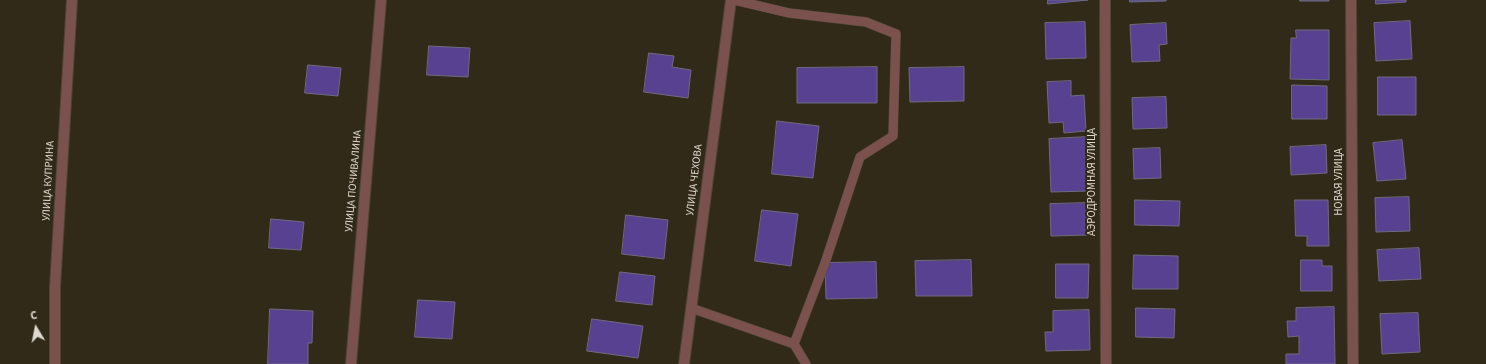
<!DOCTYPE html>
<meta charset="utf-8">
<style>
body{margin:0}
#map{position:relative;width:1486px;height:364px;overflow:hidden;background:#322a19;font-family:"Source Sans 3",sans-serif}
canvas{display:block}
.north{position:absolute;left:16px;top:308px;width:40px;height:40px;-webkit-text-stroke:3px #322a19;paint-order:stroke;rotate:350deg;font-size:11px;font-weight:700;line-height:16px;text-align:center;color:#ddd9ce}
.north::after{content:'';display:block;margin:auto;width:14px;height:18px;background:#ddd9ce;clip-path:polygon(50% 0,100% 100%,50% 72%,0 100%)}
</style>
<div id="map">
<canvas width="1486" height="364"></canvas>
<div class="north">С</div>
</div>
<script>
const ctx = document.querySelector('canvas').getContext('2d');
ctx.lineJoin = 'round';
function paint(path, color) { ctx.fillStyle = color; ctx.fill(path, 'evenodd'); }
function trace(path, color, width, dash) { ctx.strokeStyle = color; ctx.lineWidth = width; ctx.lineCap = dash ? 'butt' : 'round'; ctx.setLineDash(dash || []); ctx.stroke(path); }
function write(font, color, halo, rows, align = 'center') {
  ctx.font = font + ' "Source Sans 3",sans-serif'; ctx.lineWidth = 4; ctx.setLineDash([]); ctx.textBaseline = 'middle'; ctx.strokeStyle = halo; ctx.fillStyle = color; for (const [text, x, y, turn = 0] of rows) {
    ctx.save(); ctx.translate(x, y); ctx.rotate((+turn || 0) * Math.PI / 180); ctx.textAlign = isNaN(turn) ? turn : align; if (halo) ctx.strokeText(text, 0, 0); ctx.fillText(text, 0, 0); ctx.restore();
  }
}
const building = new Path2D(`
 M1048,0h40l-40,4z
 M1130,0h36v1l-36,1z
 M1300,0h29v1h-29z
 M1376,0h30v2l-30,2z
 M1410,21l2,38 -36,2 -2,-38z
 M1085,22l1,36 -40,1 -1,-36z
 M1166,23l1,21 -8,1 1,16 -28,1 -2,-37z
 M1296,30h33v50l-39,-1 1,-41h5z
 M429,46l41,2 -2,29 -41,-2z
 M649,53l25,3 -2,11 19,3 -3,28 -44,-6z
 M308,65l33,3 -3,28 -33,-3z
 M877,67v36h-80v-35z
 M964,67v34l-54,1 -1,-34z
 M1378,77h38v38h-38z
 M1071,81v15l13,-1 2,36 -22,2 -1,-11 -14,1 -2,-41z
 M1292,85l35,1v33h-35z
 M1166,97l1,31 -34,1 -1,-31z
 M777,121l42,5 -6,52 -41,-4z
 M1087,137l2,54 -38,1 -2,-53z
 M1402,140l4,39 -29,2 -4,-38z
 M1326,145l1,28 -36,2 -1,-28z
 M1160,148l1,30 -27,1 -1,-30z
 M1409,197l1,34 -34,1 -1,-34z
 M1135,200l45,1 -1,25 -44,-1z
 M1295,200h33l1,46h-22v-10h-11z
 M1088,203l1,32 -38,1 -1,-32z
 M762,210l36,4 -7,52 -36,-5z
 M626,215l42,5 -4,39 -42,-5z
 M271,219l33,3 -3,28 -32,-2z
 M1419,248l2,31 -42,2 -2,-31z
 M1134,255l44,1v33h-45z
 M971,260l1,36h-56l-1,-35z
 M1301,260h21v6h10v25h-31z
 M876,262l1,36 -51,1 -1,-36z
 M1056,264h33l-1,34h-32z
 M620,272l35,4 -3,29 -36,-4z
 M418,300l37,2 -3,37 -37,-2z
 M1334,307l1,57h-49v-10h13v-18l-11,1 -1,-16h9v-13z
 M1136,308l39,1 -1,29 -38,-1z
 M270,309l43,2 -1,32h-4v21h-40z
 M1089,310l1,40 -44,1 -1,-19h8v-21z
 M1418,313l2,39 -38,2 -2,-40z
 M592,319l51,7 -5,32 -51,-7z`);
paint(building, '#574190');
trace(building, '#6f6b7f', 1);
const service = new Path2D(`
 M691,308l103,36 31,-81 35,-106 33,-21 3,-102 -30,-12 -77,-9 -55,-13
 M794,344l12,20`);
const minor = new Path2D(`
 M1105,0l1,364
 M1351,0l2,364
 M55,364v-77l17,-287
 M351,364l30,-364
 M684,364l47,-364`);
trace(service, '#4d4636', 10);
trace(minor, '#4d4636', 12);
trace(service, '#7a514d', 9);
trace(minor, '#7a514d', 10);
write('11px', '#ddd9ce', '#322a19', [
 ["УЛИЦА ЧЕХОВА",695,180,-83],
 ["УЛИЦА КУПРИНА",49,181,-87],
 ["УЛИЦА ПОЧИВАЛИНА",354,181,-85],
 ["АЭРОДРОМНАЯ УЛИЦА",1093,182,-90],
 ["НОВАЯ УЛИЦА",1340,182,-90]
]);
</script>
